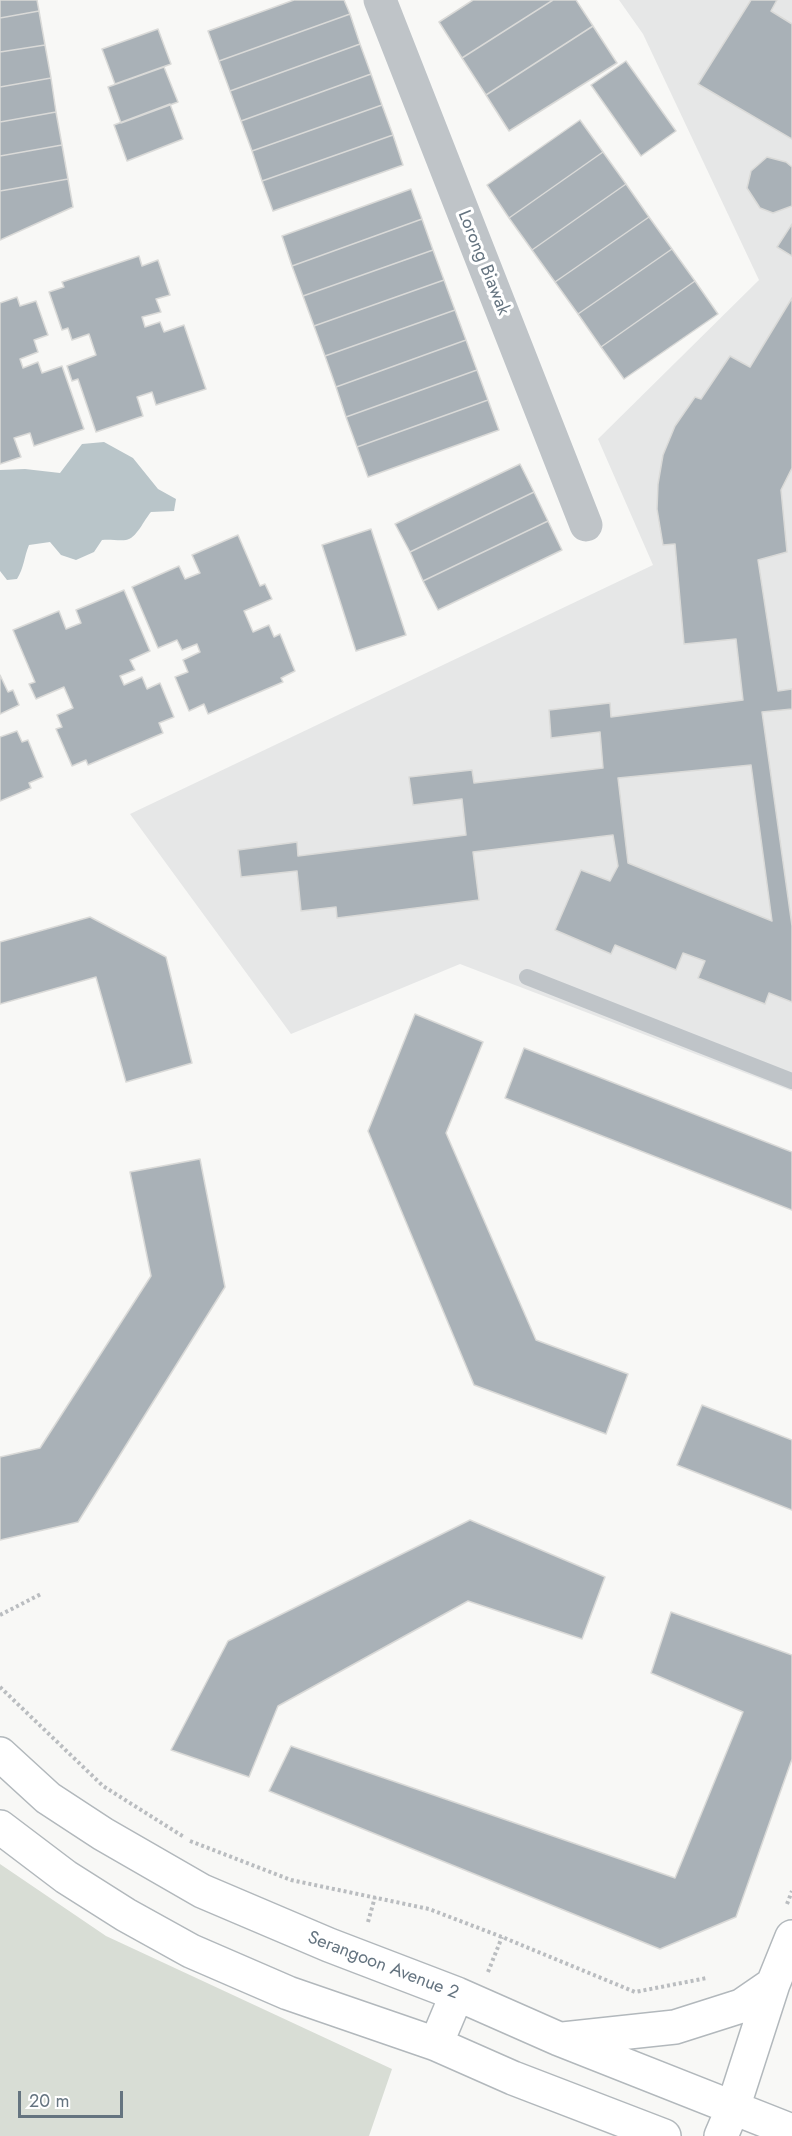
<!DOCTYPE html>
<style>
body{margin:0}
#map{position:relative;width:792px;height:2136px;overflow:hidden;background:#f8f8f6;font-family:Jost,sans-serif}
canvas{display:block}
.scale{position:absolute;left:18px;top:2091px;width:105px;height:27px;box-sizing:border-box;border:3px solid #657480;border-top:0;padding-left:8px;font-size:18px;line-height:21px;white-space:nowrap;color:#657480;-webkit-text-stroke:4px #fff;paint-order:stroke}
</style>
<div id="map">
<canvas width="792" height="2136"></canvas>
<div class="scale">20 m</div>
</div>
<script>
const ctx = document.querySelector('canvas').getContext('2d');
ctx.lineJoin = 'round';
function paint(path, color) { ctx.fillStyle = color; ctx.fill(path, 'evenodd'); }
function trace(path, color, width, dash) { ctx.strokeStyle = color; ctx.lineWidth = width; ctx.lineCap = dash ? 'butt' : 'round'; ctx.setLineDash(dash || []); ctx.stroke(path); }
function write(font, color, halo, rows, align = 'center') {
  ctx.font = font + ' Jost,sans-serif'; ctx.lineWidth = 6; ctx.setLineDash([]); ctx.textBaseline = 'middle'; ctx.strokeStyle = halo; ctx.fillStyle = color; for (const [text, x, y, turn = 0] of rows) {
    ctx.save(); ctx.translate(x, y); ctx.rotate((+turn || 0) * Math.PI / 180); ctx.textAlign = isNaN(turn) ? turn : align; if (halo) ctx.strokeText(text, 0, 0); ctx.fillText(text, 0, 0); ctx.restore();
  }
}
paint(new Path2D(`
 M619,0h173v1091l-332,-127 -169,70 -161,-220 523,-249 -55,-126 161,-159 -116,-246z`), '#e6e7e7');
paint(new Path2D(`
 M0,1864l106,72 286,133 -23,67h-369z`), '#d8ddd5');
paint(new Path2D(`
 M104,442l29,16 25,31 18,10 -2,12 -23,1c-7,8 -15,27 -25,28 -7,1 -16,-1 -24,0l-8,12 -18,8 -15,-5 -11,-13 -21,3c-5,12 -5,23 -12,34l-10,1 -7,-9v-101l25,-1 35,4 22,-29z`), '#b9c5c9');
const building = new Path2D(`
 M0,0h37l2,11 -39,7z
 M294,0h50l6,14 -131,47 -11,-30z
 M473,0h80l-91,58 -23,-36z
 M553,0h23l17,26 -107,69 -24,-37z
 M751,0h26l-6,11 21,13v115l-94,-55z
 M39,11l6,34 -45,7v-34z
 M350,14l10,30 -130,47 -11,-30z
 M593,26l24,37 -108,68 -23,-36z
 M158,29l13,35 -56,20 -13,-35z
 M360,44l11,30 -130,47 -11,-30z
 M45,45l6,33 -51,9v-35z
 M626,61l50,70 -35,25 -50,-71z
 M164,67l14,35 -57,21 -13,-36z
 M371,74l11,31 -130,46 -11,-30z
 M51,78l5,34 -56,10v-35z
 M170,104l13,35 -56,22 -13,-36z
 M382,105l11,30 -131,46 -10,-30z
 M56,112l6,33 -62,11v-34z
 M580,120l23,32 -94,66 -22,-33z
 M393,135l10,30 -130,46 -11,-30z
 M62,145l6,34 -68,12v-35z
 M603,152l23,32 -94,66 -23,-32z
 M767,157l19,5 6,5v39l-19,7 -13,-5 -13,-20 4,-17z
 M68,179l5,28 -73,33v-49z
 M626,184l23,33 -94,65 -23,-32z
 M411,189l11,30 -130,47 -10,-30z
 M649,217l23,32 -94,65 -23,-32z
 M422,219l11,31 -130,46 -11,-30z
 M792,224v32l-15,-9z
 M672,249l23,32 -94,66 -23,-33z
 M433,250l11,30 -130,46 -11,-30z
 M139,256l3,10 16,-6 12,35 -14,4 5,13 -19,5 3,10 15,-5 4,10 20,-7 22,64 -50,16 -4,-13 -15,5 6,19 -47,16 -18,-53 -6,2 -5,-15 29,-11 -7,-21 -17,6 -4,-12 -6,2 -13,-38 15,-5 -2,-5z
 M444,280l11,30 -130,46 -11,-30z
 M695,281l23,33 -94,65 -23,-32z
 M17,297l3,9 16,-5 12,34 -14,5 4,12 -18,7 3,9 15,-6 4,11 20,-7 22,63 -50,17 -4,-13 -16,5 7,19 -21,7v-161z
 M792,298v170l-11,22 6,62 -29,8 20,131 14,-2v20l-30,3 30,214v76l-23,-9 -4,11 -67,-26 7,-17 -22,-8 -7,17 -61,-25 -4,9 -56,-24 26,-60 29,11 8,-15 -5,-31 -140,17 6,48 -142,18 -1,-11 -35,4 -4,-40 -56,6 -3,-27 59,-8 1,14 168,-21 -4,-36 -49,6 -4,-28 63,-7 2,13 129,-15 -3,-36 -49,6 -2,-28 61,-7 1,14 132,-17 -7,-61 -52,5 -9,-100 -12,1 -6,-36 1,-25 5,-29 12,-29 20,-29 6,2 29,-43 20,11zM751,765l21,156 -144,-58 -10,-85z
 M455,310l11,30 -130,47 -11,-31z
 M466,340l11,30 -131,47 -10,-30z
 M477,370l11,30 -131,47 -11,-30z
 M488,400l11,30 -131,47 -11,-30z
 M520,464l14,28 -124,60 -15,-28z
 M534,492l14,29 -125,60 -13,-29z
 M548,521l14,29 -124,60 -15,-29z
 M371,529l35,106 -50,16 -34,-106z
 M238,535l22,51 5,-2 7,15 -28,12 9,21 16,-7 5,12 6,-3 15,37 -14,7 2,4 -75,32 -4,-10 -15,7 -14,-34 13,-5 -5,-12 17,-8 -3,-8 -15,6 -5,-10 -19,8 -26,-61 47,-21 6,13 15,-6 -8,-18z
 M124,590l26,61 -20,9 5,10 -15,6 4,9 18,-8 5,12 13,-6 14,34 -15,6 4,10 -75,32 -2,-5 -14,6 -16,-37 6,-2 -5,-12 16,-7 -9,-21 -28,12 -7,-15 6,-2 -22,-52 46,-19 7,18 15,-6 -5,-13z
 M0,675l8,17 5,-2 6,15 -19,9z
 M17,731l5,11 6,-2 15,37 -14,6 2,5 -31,13v-64z
 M90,917l76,40 26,106 -66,19 -30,-105 -96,27v-62z
 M415,1014l68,28 -37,91 90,207 92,34 -22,60 -132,-49 -106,-254z
 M524,1048l268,104v58l-287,-112z
 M200,1159l25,128 -147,235 -78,18v-83l40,-9 111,-172 -21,-104z
 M702,1405l90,35v70l-115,-45z
 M470,1520l135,57 -23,62 -114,-38 -190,105 -29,71 -78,-27 57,-109z
 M671,1612l121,43v104l-56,158 -76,32 -391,-158 22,-45 384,132 68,-166 -92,-39z`);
paint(building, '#a9b1b7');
trace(building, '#dadad8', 1.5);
const secondary = new Path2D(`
 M0,1754l48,44 55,36 99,57 127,54 128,49 102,45 233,92
 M0,1827l66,50 60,38 65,36 97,42 148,51 77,34 151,58
 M563,2039l112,-12 66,-21 32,-22
 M436,2044l21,-50
 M721,2136l12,-28 40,-124 19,-47`);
trace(secondary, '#b2b8bc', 36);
trace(new Path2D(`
 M0,1615l41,-21
 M0,1687l103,99 81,51
 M190,1841l101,39 138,29 73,28 133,55 72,-14
 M787,1904l5,-13
 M368,1922l7,-25
 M488,1972l14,-35`), '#babdc0', 4, [3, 3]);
trace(new Path2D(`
 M527,977l265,104`), '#bfc4c8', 16);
trace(new Path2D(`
 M380,0l206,525`), '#bfc4c8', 33);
trace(secondary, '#fff', 33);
write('18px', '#657480', '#fff', [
 ["Lorong Biawak",483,263,68],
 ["Serangoon Avenue 2",383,1966,21]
]);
</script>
